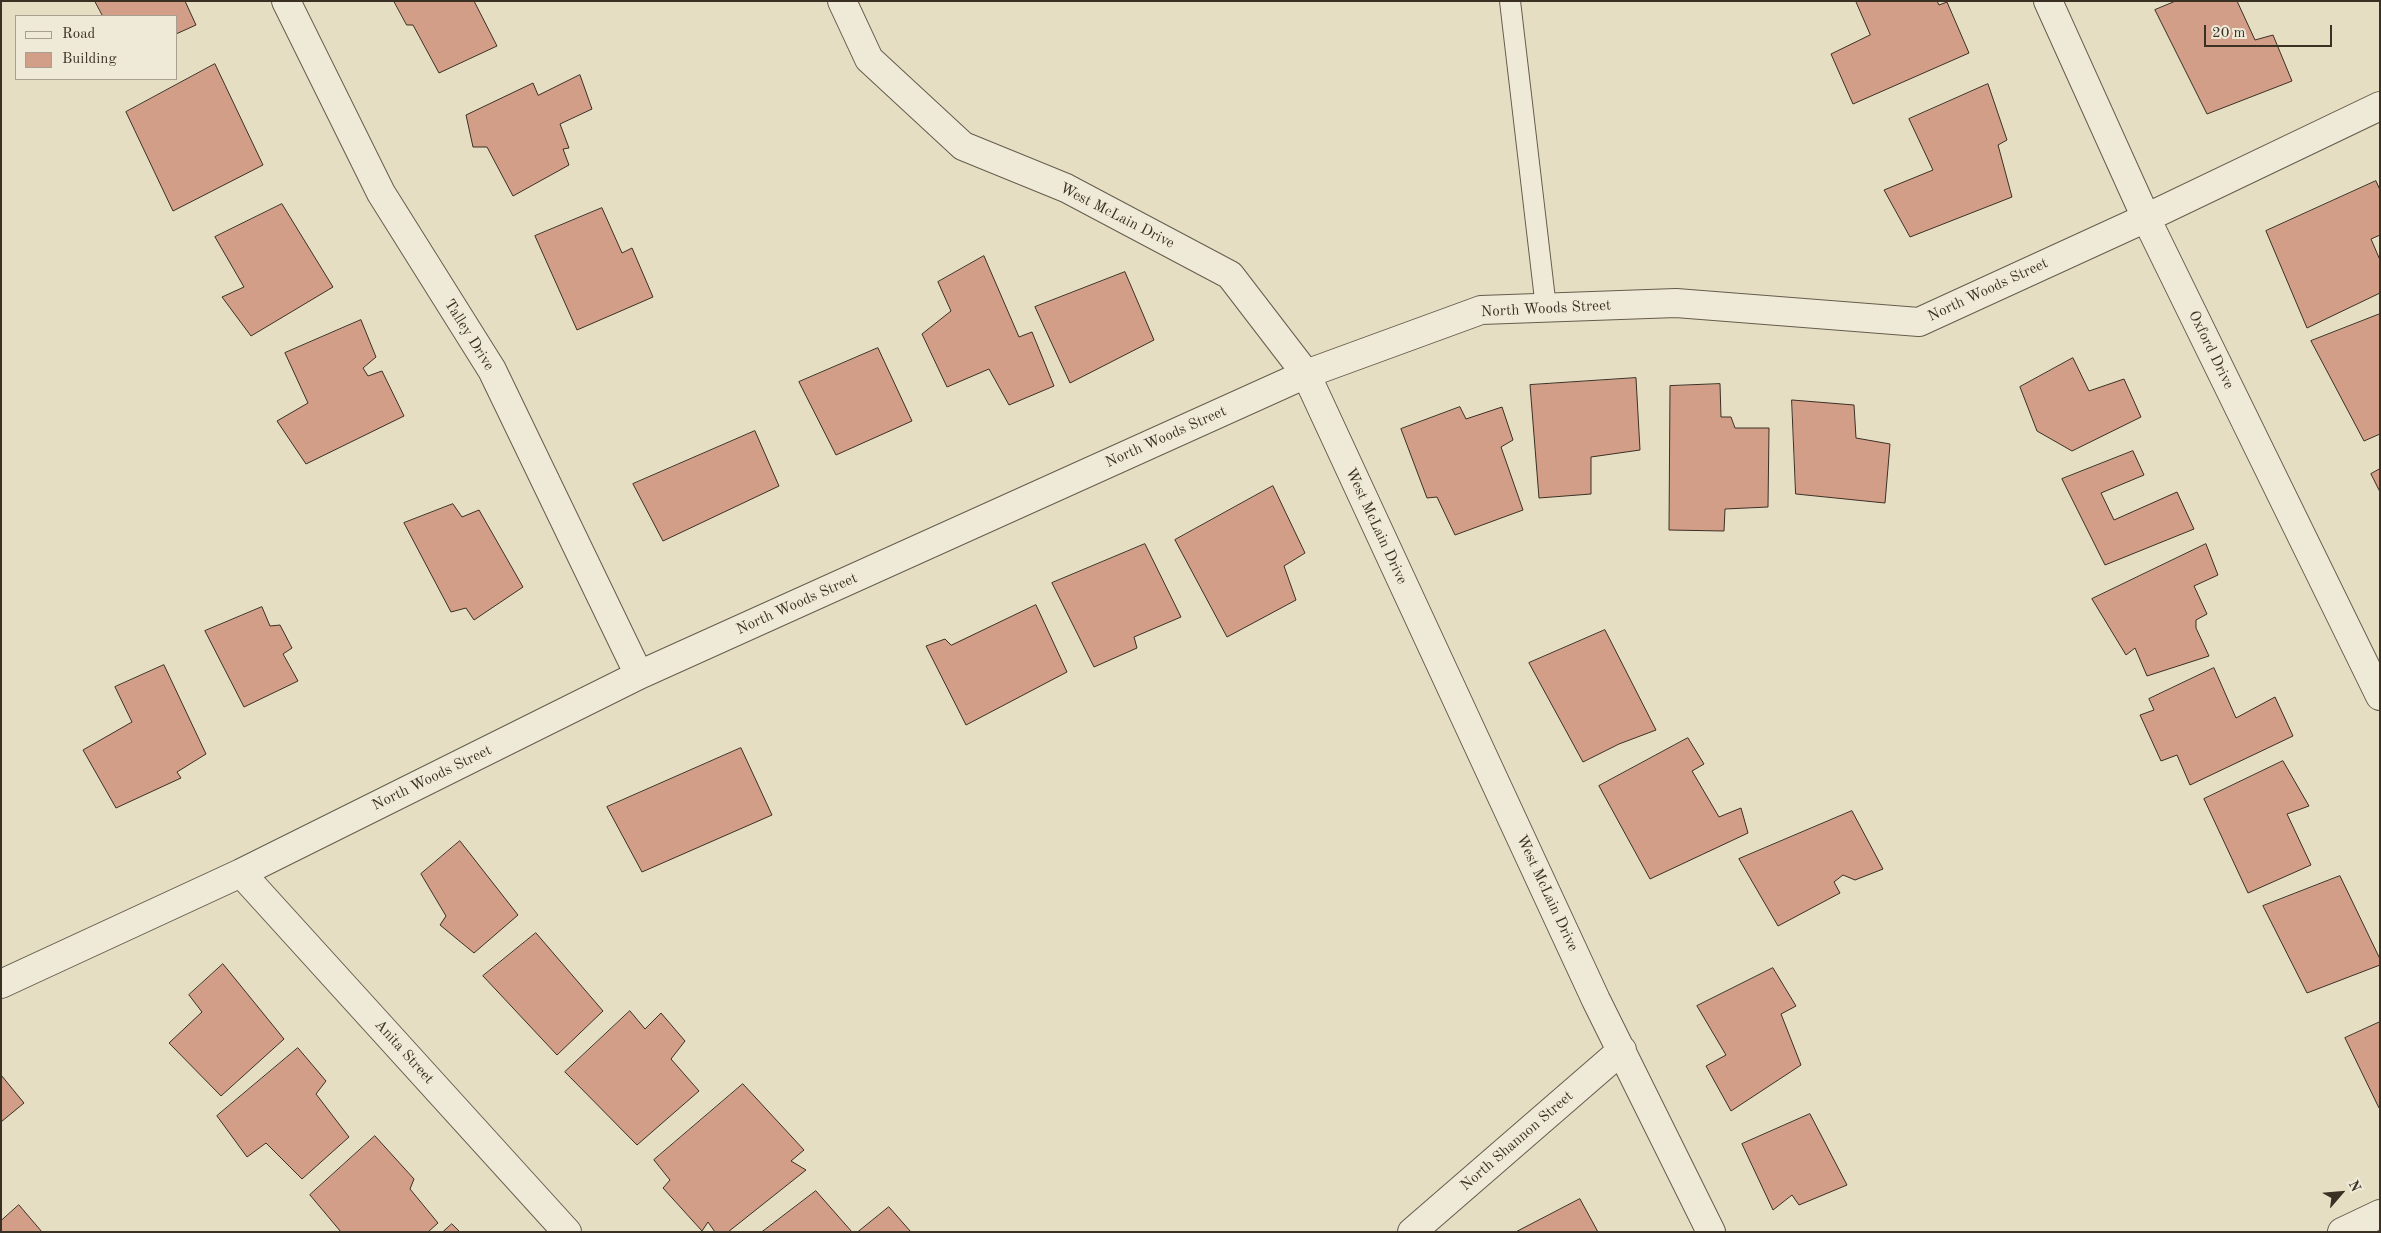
<!DOCTYPE html>
<style>
body{margin:0}
#map{position:relative;width:2381px;height:1233px;overflow:hidden;background:#e6dec3;font-family:"Old Standard TT",serif}
canvas{display:block}
.frame{position:absolute;inset:0;border:2px solid #3a3024;pointer-events:none}
.legend{position:absolute;left:15px;top:15px;width:162px;height:65px;box-sizing:border-box;background:#efead8;border:1px solid #a7a090;margin:0;padding:6px 9px;list-style:none;font-size:15px;color:#3a3024}
.legend li{display:flex;align-items:center;gap:10px;height:25px}
.legend b{width:25px;border:1px solid #a7a090}
.north{position:absolute;left:2316px;top:1168px;width:50px;height:50px;-webkit-text-stroke:4px #efead8;paint-order:stroke;rotate:63deg;font-size:14px;font-weight:700;line-height:20px;text-align:center;color:#3a3024}
.north::after{content:'';display:block;margin:auto;width:18px;height:22px;background:#3a3024;clip-path:polygon(50% 0,100% 100%,50% 72%,0 100%)}
.scale{position:absolute;left:2204px;top:25px;width:128px;height:22px;box-sizing:border-box;border:2px solid #3a3024;border-top:0;padding-left:6px;font-size:15px;line-height:18px;white-space:nowrap;color:#3a3024;-webkit-text-stroke:4px #efead8;paint-order:stroke}
</style>
<div id="map">
<canvas width="2381" height="1233"></canvas>
<div class="frame"></div>
<ul class="legend">
<li><b style="height:6px;background:#efead8"></b>Road</li>
<li><b style="height:14px;background:#d29e88"></b>Building</li>
</ul>
<div class="north">N</div>
<div class="scale">20 m</div>
</div>
<script>
const ctx = document.querySelector('canvas').getContext('2d');
ctx.lineJoin = 'round';
function paint(path, color) { ctx.fillStyle = color; ctx.fill(path, 'evenodd'); }
function trace(path, color, width, dash) { ctx.strokeStyle = color; ctx.lineWidth = width; ctx.lineCap = dash ? 'butt' : 'round'; ctx.setLineDash(dash || []); ctx.stroke(path); }
function write(font, color, halo, rows, align = 'center') {
  ctx.font = font + ' "Old Standard TT",serif'; ctx.lineWidth = 4; ctx.setLineDash([]); ctx.textBaseline = 'middle'; ctx.strokeStyle = halo; ctx.fillStyle = color; for (const [text, x, y, turn = 0] of rows) {
    ctx.save(); ctx.translate(x, y); ctx.rotate((+turn || 0) * Math.PI / 180); ctx.textAlign = isNaN(turn) ? turn : align; if (halo) ctx.strokeText(text, 0, 0); ctx.fillText(text, 0, 0); ctx.restore();
  }
}
const building = new Path2D(`
 M95,1h90l11,24 -20,9v-18h-73z
 M394,1h80l23,45 -58,27 -26,-48h-6z
 M1856,1h81l2,4 8,-3 22,51 -116,51 -22,-50 39,-19z
 M2176,1h61l18,39 18,-5 19,46 -85,33 -52,-104z
 M215,64l48,101 -90,46 -47,-99z
 M580,75l12,34 -32,15 9,24 -6,1 6,16 -56,31 -26,-49h-14l-7,-32 67,-32 5,12z
 M1988,84l19,56 -9,5 14,52 -102,40 -26,-47 49,-20 -24,-51z
 M2376,181l4,9v45l-9,4 9,21v33l-73,35 -41,-97z
 M282,204l51,83 -82,49 -29,-39 22,-10 -29,-50z
 M602,208l20,45 10,-5 21,49 -76,33 -42,-94z
 M984,256l35,81 13,-5 22,54 -45,19 -20,-36 -42,18 -25,-53 29,-23 -13,-29z
 M1125,272l29,68 -84,43 -35,-76z
 M2380,314v120l-16,7 -53,-100z
 M361,320l15,37 -13,11 5,8 14,-5 22,45 -98,48 -29,-43 31,-18 -23,-50z
 M878,348l34,73 -76,34 -37,-73z
 M2073,358l16,33 35,-12 17,38 -69,34 -35,-20 -17,-44z
 M1636,378l4,72 -49,7v37l-52,4 -9,-113z
 M1720,384l1,33h10l4,11h34l-1,79 -43,2 -1,22 -55,-1 1,-144z
 M1792,400l62,5 2,33 34,6 -5,59 -89,-9z
 M1460,407l6,12 36,-12 11,33 -12,7 22,63 -68,25 -18,-38 -10,1 -26,-69z
 M755,431l24,55 -116,55 -30,-57z
 M2133,451l11,24 -43,18 13,27 63,-28 17,37 -89,36 -43,-86z
 M2380,469v23l-9,-18z
 M1273,486l32,67 -21,13 12,34 -69,37 -52,-97z
 M453,504l9,13 17,-7 44,77 -49,33 -8,-12 -15,4 -47,-89z
 M1145,544l36,73 -47,20 3,11 -43,19 -42,-84z
 M2206,544l12,31 -24,11 13,28 -11,6v8l13,28 -62,20 -12,-28 -9,7 -34,-56z
 M1036,605l31,67 -101,53 -40,-79 19,-7 6,6z
 M262,607l8,19 10,-1 12,23 -9,6 15,27 -54,26 -39,-76z
 M1605,630l51,100 -37,14 -36,18 -54,-99z
 M164,665l42,89 -29,18 4,6 -65,30 -33,-58 49,-28 -17,-35z
 M2214,668l22,50 39,-21 18,39 -103,49 -13,-30 -16,6 -21,-46 14,-5 -5,-11z
 M1688,738l16,26 -12,7 27,46 22,-9 7,25 -98,46 -51,-93z
 M741,748l31,67 -130,57 -35,-65z
 M2283,761l26,45 -22,8 24,51 -63,28 -44,-94z
 M1852,811l31,58 -28,11 -12,-5 -9,7 6,11 -62,33 -39,-67z
 M460,841l58,74 -44,38 -34,-28 6,-9 -25,-42z
 M2340,876l40,83v6l-73,28 -44,-87z
 M536,933l67,78 -46,44 -74,-79z
 M223,964l61,75 -63,57 -52,-53 33,-31 -13,-17z
 M1773,968l23,38 -15,8 20,51 -70,46 -25,-45 20,-11 -29,-49z
 M630,1011l15,18 16,-16 24,28 -14,18 28,32 -62,54 -72,-73z
 M2380,1022v86h-1l-34,-70z
 M298,1048l28,33 -10,13 33,43 -47,42 -36,-36 -19,14 -30,-41z
 M1,1075l23,28 -23,19z
 M743,1084l61,66 -13,11 15,9 -78,62h-13l-7,-10 -6,9 -39,-43 7,-8 -16,-20z
 M1810,1114l37,71 -48,20 -7,-10 -19,15 -31,-66z
 M375,1136l39,43 -4,10 28,34 -10,9h-87l-31,-37z
 M816,1191l36,41h-90z
 M1580,1199l18,33h-82z
 M19,1205l23,27h-41v-11z
 M889,1207l22,25h-53z
 M452,1224l8,8h-17z`);
paint(building, '#d29e88');
trace(building, '#3a3024', 1);
const lane = new Path2D(`
 M1510,1l36,307`);
const street = new Path2D(`
 M286,1l95,192 111,177 147,305
 M842,1l27,58 94,87 103,42 164,87 76,99 290,626 115,232
 M2048,1l98,217 234,478
 M241,873l326,359
 M1,984l240,-111 398,-198 667,-301 175,-64 195,-7 243,19 227,-104 234,-112
 M1412,1232l210,-182
 M2342,1232l38,-18`);
trace(lane, '#655c4c', 22);
trace(street, '#655c4c', 30);
trace(lane, '#efead8', 20);
trace(street, '#efead8', 28);
write('15px', '#3a3024', '#efead8', [
 ["West McLain Drive",1117,216,27],
 ["North Woods Street",1988,290,-25],
 ["North Woods Street",1546,309,-3],
 ["Talley Drive",469,335,58],
 ["Oxford Drive",2211,350,64],
 ["North Woods Street",1166,437,-24],
 ["West McLain Drive",1376,526,65],
 ["North Woods Street",797,604,-24],
 ["North Woods Street",432,778,-26],
 ["West McLain Drive",1547,893,65],
 ["Anita Street",404,1052,48],
 ["North Shannon Street",1517,1141,-41]
]);
</script>
